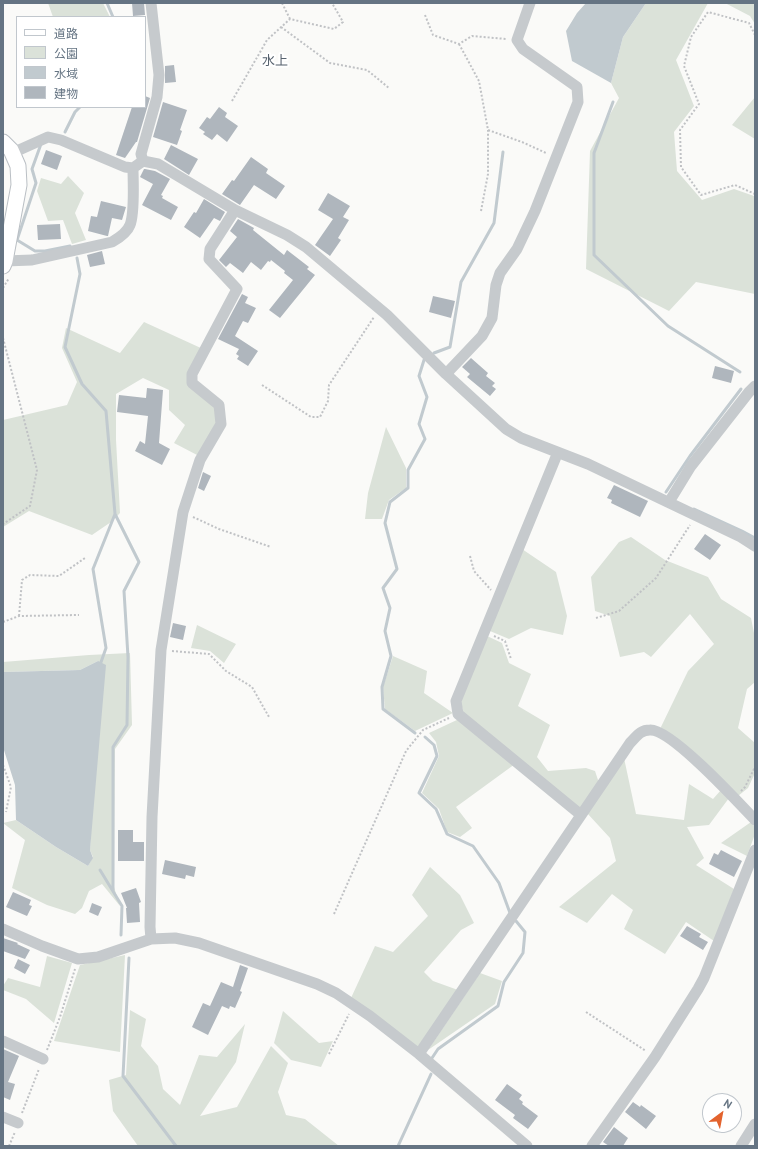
<!DOCTYPE html>
<meta charset="utf-8">
<style>
body{margin:0}
#map{position:relative;width:758px;height:1149px;overflow:hidden;background:#fafaf8;font-family:"PT Sans","Noto Sans JP",sans-serif}
canvas{display:block}
.frame{position:absolute;inset:0;border:4px solid #657483;pointer-events:none}
.legend{position:absolute;left:16px;top:16px;width:130px;height:92px;box-sizing:border-box;background:#fff;border:1px solid #c1c7cd;margin:0;padding:5px 7px;list-style:none;font-size:12px;color:#657483}
.legend li{display:flex;align-items:center;gap:8px;height:20px}
.legend b{width:20px;border:1px solid #c1c7cd}
.north{position:absolute;left:702px;top:1093px;width:40px;height:40px;box-sizing:border-box;background:#fff;border:1px solid #c1c7cd;border-radius:50%;rotate:32deg;font-size:11px;font-weight:700;line-height:16px;text-align:center;color:#657483}
.north::after{content:'';display:block;margin:auto;width:14px;height:18px;background:#e3632e;clip-path:polygon(50% 0,100% 100%,50% 72%,0 100%)}
</style>
<div id="map">
<canvas width="758" height="1149"></canvas>
<div class="frame"></div>
<ul class="legend">
<li><b style="height:5px;background:#fff"></b>道路</li>
<li><b style="height:11px;background:#dbe2d9"></b>公園</li>
<li><b style="height:11px;background:#c1cacf"></b>水域</li>
<li><b style="height:11px;background:#afb6bd"></b>建物</li>
</ul>
<div class="north">N</div>
</div>
<script>
const ctx = document.querySelector('canvas').getContext('2d');
ctx.lineJoin = 'round';
function paint(path, color) { ctx.fillStyle = color; ctx.fill(path, 'evenodd'); }
function trace(path, color, width, dash) { ctx.strokeStyle = color; ctx.lineWidth = width; ctx.lineCap = dash ? 'butt' : 'round'; ctx.setLineDash(dash || []); ctx.stroke(path); }
function write(font, color, halo, rows, align = 'center') {
  ctx.font = font + ' "PT Sans","Noto Sans JP",sans-serif'; ctx.lineWidth = 4; ctx.setLineDash([]); ctx.textBaseline = 'middle'; ctx.strokeStyle = halo; ctx.fillStyle = color; for (const [text, x, y, turn = 0] of rows) {
    ctx.save(); ctx.translate(x, y); ctx.rotate((+turn || 0) * Math.PI / 180); ctx.textAlign = isNaN(turn) ? turn : align; if (halo) ctx.strokeText(text, 0, 0); ctx.fillText(text, 0, 0); ctx.restore();
  }
}
paint(new Path2D(`
 M48,3h55l7,14h-57z
 M646,3h62l-32,57 18,46 -20,26 3,39 25,29 32,-11 20,7h1v98l-59,-12 -27,29 -83,-42 4,-118 29,-53 -8,-15 12,-46z
 M725,3h30v21l-5,-8z
 M755,97v42l-23,-14z
 M68,176l16,17 -9,20 11,27 -14,4 -9,-24 -15,1 -11,-30 4,-13 20,6z
 M144,322l59,27 -16,32 29,26v16l-17,33 -25,-13 11,-18 -16,-15v-20l-26,-12 -27,16v46l4,73 -9,9 -19,13 -63,-24 -26,16v-107l64,-15 10,-23 -15,-34 4,-20 54,25z
 M386,427l20,41v20l-17,12 -7,19h-17l3,-26z
 M631,537l34,23 43,17 13,22 30,19 4,20v44l-8,7 -9,39 17,15v30l-7,15 -10,8 -78,-67 28,-58 26,-27 -24,-30 -39,43 -7,-5 -24,5 -10,-41 -15,-5 -4,-34 28,-35z
 M522,549l34,23 11,44 -4,19 -32,-7 -22,11 -19,-8z
 M197,625l39,19 -12,19 -14,-12 -19,-3z
 M487,636l15,7 7,20 22,11 -13,32 32,19 -13,32 11,14 38,-3 9,3 4,12 -18,26 -118,-97 -2,-10z
 M130,653l2,72 -17,24 -1,138 6,19 -18,-22 -13,7 -7,17 -7,6 -28,-9 -35,-17 13,-48 -22,-17 13,-3 40,27 32,19 5,-9 -3,-7 8,-189 -18,9 -77,2v-10l86,-7z
 M393,656l34,15 -3,22 29,20 -38,18 -30,-22 -2,-22z
 M459,719l56,45 -59,43 16,21 -12,9 -13,-5 -8,-23 -17,-16 17,-37 -3,-14 -7,-9z
 M624,758l12,56 48,6 5,-36 24,15 8,-9 8,8 -20,27 -22,2 17,31 -8,7 38,24 -20,52 -28,-19 -21,32 -41,-25 9,-19 -21,-16 -25,29 -28,-16 57,-46 -6,-23 -23,-25z
 M751,822l4,5v7l-8,22 -26,-13z
 M430,867l30,28 14,28 -13,7 -37,42 9,9 25,9 -41,58 -66,-50 24,-52 18,6 35,-36 -16,-21z
 M125,955l-5,97 -66,-11 26,-76z
 M47,956l25,7 -18,60 -28,-24 -23,-9v-4l5,-8 32,9z
 M480,973l22,8 -7,23 -67,46z
 M130,1010l16,9 -5,27 17,20 5,23 17,16 19,-50 18,2 28,-33 -9,38 -36,54 37,-9 34,-61 17,17 -10,29 8,23 19,4 34,27h-201l-25,-35 -4,-31 17,-5z
 M283,1011l36,32 14,-2 -12,26 -30,-7 -17,-17z`), '#dbe2d9');
paint(new Path2D(`
 M586,3h60l-23,34 -12,46 -39,-22 -6,-30 11,-18z
 M98,661l8,4 -16,185 3,8 -5,8 -32,-19 -40,-27 -1,-35 -12,-38v-75l77,-2z`), '#c1cacf');
trace(new Path2D(`
 M107,3l6,14
 M613,102l-19,51v102l74,71 72,46
 M65,132l10,-20 5,-5
 M41,144l-9,25 4,14 -19,57 18,11h10l25,-5
 M77,258l3,16 -15,73 17,37 24,27 9,103 -22,55 13,79 -6,17
 M434,353l16,-6 11,-65 33,-59 9,-71
 M666,492l24,-36 51,-67
 M694,509l48,22 13,7
 M415,733l-32,-24 -1,-22 9,-31 -6,-25 5,-23 -7,-20 14,-19 -12,-46 5,-21 18,-14v-18l17,-31 -6,-15 8,-27 -8,-21 5,-16
 M425,737l9,8 3,11 -18,37 17,16 11,25 26,12 26,37 11,30
 M100,870l22,36 -1,29
 M113,891v-144l14,-22 1,-68 -4,-66 15,-29 -24,-48
 M129,958l-6,118 53,70
 M432,1058l6,-9 60,-43 6,-24 19,-29 2,-21 -9,-11
 M398,1146l33,-72`), '#c1cacf', 3);
paint(new Path2D(`
 M132,3h12l1,12 -12,1z
 M174,65l2,17 -11,1v-17z
 M145,96l5,2 -13,44h-1l-11,16 -9,-3 16,-48h13z
 M163,102l24,8 -7,20 2,1 -5,14 -24,-8z
 M219,107l8,6 -2,4 13,9 -11,16 -10,-8 -5,6 -9,-6 2,-2 -6,-4 8,-11 3,2z
 M171,145l27,14 -9,16 -25,-16z
 M46,150l16,6 -5,14 -16,-6z
 M251,157l17,12 -2,4 19,13 -9,13 -22,-14 -14,20 -18,-11 10,-14 2,1z
 M145,169l10,2 15,8 -9,16 2,1 -1,2 16,9 -7,13 -29,-15 11,-21 -13,-7 4,-8z
 M328,193l22,13 -7,11 6,3 -11,18 3,2 -11,16 -15,-11 18,-26 -15,-9z
 M204,199l21,13 -5,9 -6,-3 -14,20 -16,-11 10,-15 2,1z
 M101,201l25,6 -4,13 -10,-2 -4,18h-1l-19,-5 3,-15 6,1z
 M238,219l16,9 -1,2 31,25 3,-5 22,17 -2,2 8,6 -35,43 -11,-8 24,-30 -9,-7 1,-2 -14,-11 -1,2 -2,-1 -7,9 -10,-8 -8,11 -13,-10 -4,4 -7,-7 18,-23 -7,-6z
 M60,224l1,15 -23,1 -1,-15z
 M102,251l3,13 -15,3 -3,-12z
 M242,294l6,3 -3,6 11,5 -8,15 -5,-2 -8,15 23,15 -10,15 -11,-7 2,-3 -3,-2 3,-5 -21,-10z
 M433,296l22,5 -4,17 -22,-6z
 M471,358l17,15 -2,3 9,7 -3,3 4,3 -6,7 -23,-19 3,-3 -8,-7z
 M715,366l19,5 -3,12 -19,-5z
 M147,388l16,2 -4,53 11,6 -8,16 -27,-14 5,-10 5,3 3,-28 -31,-4 2,-17 27,3z
 M203,472l8,4 -7,15 -6,-3z
 M614,485l34,16 -8,16 -29,-14 1,-3 -5,-2z
 M705,534l16,11 -11,15 -16,-11z
 M173,623l13,3 -3,14 -13,-3z
 M118,830h15v12h11v19h-26z
 M721,850l21,11 -8,16 -25,-13 5,-11 4,2z
 M165,860l31,7 -2,10 -8,-2 -1,4 -23,-5z
 M136,888l5,14 -2,1 1,19 -13,1 -1,-15h1l-6,-15z
 M13,892l18,8 -2,5 3,1 -5,10 -21,-9z
 M92,903l10,4 -4,9 -9,-4z
 M687,926l14,8 -2,3 9,5 -5,8 -23,-14z
 M3,938l15,5 -1,1 13,6 -5,9 -22,-8z
 M18,959l12,6 -5,9 -11,-6z
 M240,965l8,3 -8,23 2,1 -7,16 -5,-2 -1,3 -7,-3 -14,29 -16,-8 11,-24 7,3 11,-24 12,5z
 M3,1049l16,7 -11,26 7,2 -5,16 -7,-3z
 M507,1084l15,11 -3,4 4,3 -1,2 16,12 -10,13 -15,-11 2,-3 -20,-15z
 M633,1102l7,5 1,-2 15,11 -10,13 -21,-17z
 M614,1127l14,11 -5,8h-14l-6,-4z`), '#afb6bd');
const secondary = new Path2D(`
 M3,142l8,8 7,16 1,19 -14,76 -2,5`);
trace(secondary, '#babfc4', 17);
trace(new Path2D(`
 M282,3l8,16
 M425,15l8,20 26,9 13,-8 34,3
 M281,27l49,36 37,7 22,18
 M755,35l-6,-12 -41,-11 -17,25 -7,29 15,38 -19,26 1,37 20,28 34,-10 20,9
 M459,44l20,37 9,49 34,12 24,11
 M232,101l35,-61 23,-21 44,10 9,-7 -11,-19
 M481,211l7,-37v-44
 M3,288l6,-10
 M3,338l34,132 -7,36 -27,18
 M262,385l49,32h9l8,-16 1,-16 45,-68
 M193,517l26,12 52,18
 M470,556l4,15 17,19
 M19,616l3,-36 8,-5 29,1 26,-18
 M596,618l23,-7 37,-33 34,-53
 M3,622l16,-6 60,-1
 M494,636l11,5 6,18
 M172,651l37,3 17,17 26,16 17,30
 M3,765l8,22 -5,25
 M741,791l4,-4 10,-20
 M334,914l72,-163 17,-21 26,-12
 M586,1012l60,39
 M47,1050l13,-33 15,-48
 M329,1054l20,-40
 M22,1113l17,-44
 M9,1146l6,-14`), '#c0c2c5', 2, [2, 2]);
trace(new Path2D(`
 M11,150h8l29,-13 13,3 64,27 8,1 10,-7 15,3 77,46 52,25 19,12 81,68 59,59 60,55 15,9 67,26 153,73 14,9
 M143,161l-2,-7 16,-57 2,-22 -8,-72
 M5,261l27,-1 80,-18c7,-4 15,-9 18,-17 5,-12 3,-44 3,-57
 M446,374l36,-38 10,-18 4,-33 4,-12 17,-24 18,-38 43,-109 -1,-15 -54,-38 -6,-9 13,-37
 M558,452l-102,249 2,13 123,101
 M669,502l22,-36 58,-74 6,-6
 M3,929l39,17 36,13 20,-2 53,-18 24,-1 24,5 118,41 19,9 34,23 49,38 108,92
 M151,939l-1,-12 2,-110 9,-167 22,-138 17,-52 21,-36 -2,-19 -27,-22v-9l45,-85 -28,-30 1,-10 25,-39
 M3,1041l40,18
 M419,1054l211,-311c7,-7 10,-13 20,-13 21,-1 89,73 105,90
 M3,1117l15,6
 M592,1146l63,-89 43,-68 6,-11 51,-128
 M741,1146l14,-22`), '#c6cacd', 11);
trace(secondary, '#fff', 15);
write('13px', '#57626e', '#fff', [
 ["水上",275,61]
]);
</script>
